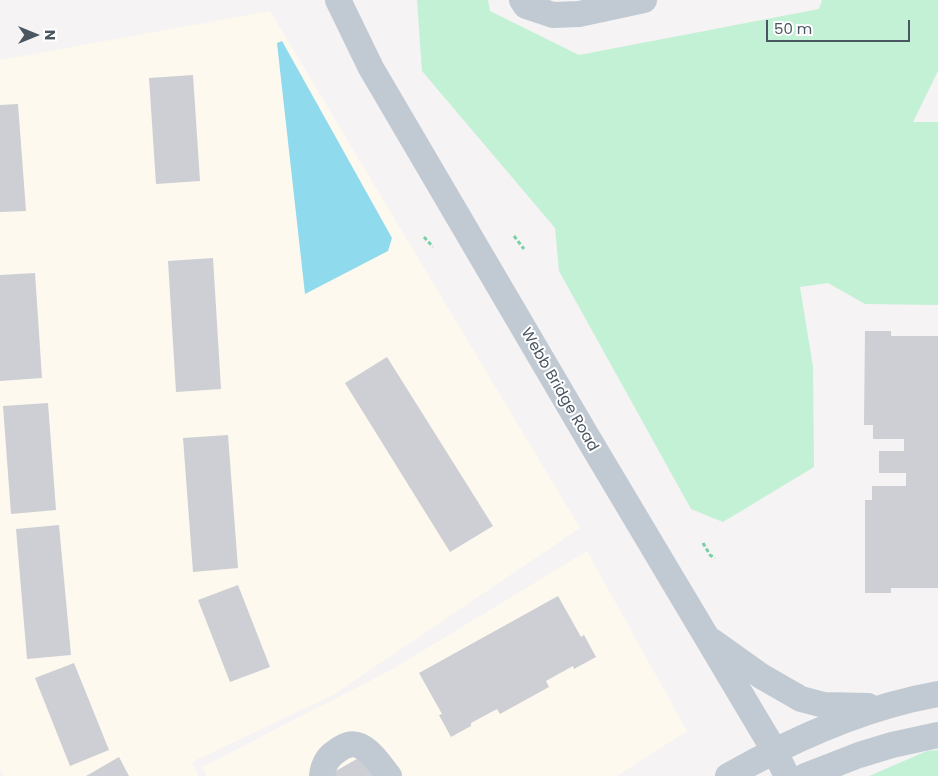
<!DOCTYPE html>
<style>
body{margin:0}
#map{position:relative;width:938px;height:776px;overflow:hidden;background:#f5f3f3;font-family:Poppins,sans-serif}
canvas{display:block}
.north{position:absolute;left:10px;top:10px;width:50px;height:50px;-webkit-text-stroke:4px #fff;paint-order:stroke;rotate:90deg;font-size:14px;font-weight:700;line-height:20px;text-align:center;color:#4a5661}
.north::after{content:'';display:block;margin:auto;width:18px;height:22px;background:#4a5661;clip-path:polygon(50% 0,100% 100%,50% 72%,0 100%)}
.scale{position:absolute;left:766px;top:20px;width:144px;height:22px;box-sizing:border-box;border:2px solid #4a5661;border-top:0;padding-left:6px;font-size:15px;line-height:18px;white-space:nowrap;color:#4a5661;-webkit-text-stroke:4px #fff;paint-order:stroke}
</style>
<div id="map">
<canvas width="938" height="776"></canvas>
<div class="north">N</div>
<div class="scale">50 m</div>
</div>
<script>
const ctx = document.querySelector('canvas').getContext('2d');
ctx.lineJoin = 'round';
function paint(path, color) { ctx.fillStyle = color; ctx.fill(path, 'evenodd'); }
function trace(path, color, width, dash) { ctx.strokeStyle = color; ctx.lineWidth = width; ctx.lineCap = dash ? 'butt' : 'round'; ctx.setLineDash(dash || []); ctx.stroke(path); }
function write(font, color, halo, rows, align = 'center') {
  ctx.font = font + ' Poppins,sans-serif'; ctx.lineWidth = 4; ctx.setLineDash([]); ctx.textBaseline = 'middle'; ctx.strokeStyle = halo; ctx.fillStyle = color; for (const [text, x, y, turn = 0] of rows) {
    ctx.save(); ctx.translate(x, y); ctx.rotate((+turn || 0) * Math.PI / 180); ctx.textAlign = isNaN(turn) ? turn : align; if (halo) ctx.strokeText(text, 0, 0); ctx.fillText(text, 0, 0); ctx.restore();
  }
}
paint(new Path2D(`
 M270,11l310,517 -247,167 -141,67 7,14h-196l-3,-7v-709z
 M587,551l100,180 -70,45h-410l-5,-9 189,-97z`), '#fdf9ef');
paint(new Path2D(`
 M417,0h71l2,11 89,44 240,-46 3,-9h116v71l-25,51h25v183l-73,-1 -37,-21 -28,4 13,80 1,100 -91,55 -32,-13 -132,-238 -4,-43 -133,-157z
 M938,750v26h-69l58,-25z`), '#c3f1d5');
paint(new Path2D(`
 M282,41l110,197 -4,13 -83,43 -28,-251z`), '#90daee');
paint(new Path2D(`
 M193,75l7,106 -44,3 -7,-106z
 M18,104l8,107 -26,1v-107z
 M213,258l8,131 -45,3 -8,-131z
 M35,273l7,105 -42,3v-106z
 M865,331h26v5h47v252h-47v5h-26v-93h7v-14h34v-13h-27v-22h25v-12h-31v-14h-9z
 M387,357l106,169 -43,26 -105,-169z
 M48,403l8,107 -45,4 -8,-108z
 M228,435l10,133 -45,4 -10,-134z
 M59,525l12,130 -44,4 -11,-130z
 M238,585l32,82 -40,15 -32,-82z
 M558,596l23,41 3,-2 12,22 -22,12 -1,-3 -27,15 3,6 -49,27 -3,-5 -26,14v3l-20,11 -12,-22 3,-1 -23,-41z
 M74,663l35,87 -39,16 -35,-88z
 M362,756l13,20h-48z
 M119,757l10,19h-43z`), '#cdcfd5');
trace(new Path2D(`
 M514,236l10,13
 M424,237l9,10
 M703,543l7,12 5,3`), '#7ad0a6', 3, [4, 2.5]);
trace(new Path2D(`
 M338,0l33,68 217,370 186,312 13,26
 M522,0l4,6 27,9 26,-1 65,-14
 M712,641l49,35 40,23 23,6 44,1
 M322,776c1,-10 4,-17 12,-23 4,-3 9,-7 14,-8 17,-5 32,20 41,31
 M728,776c65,-37 135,-69 210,-82
 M805,776l54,-21 33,-10 46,-10`), '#c1cad2', 26);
write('15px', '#4a5661', '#fff', [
 ["Webb Bridge Road",559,390,60]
]);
</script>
